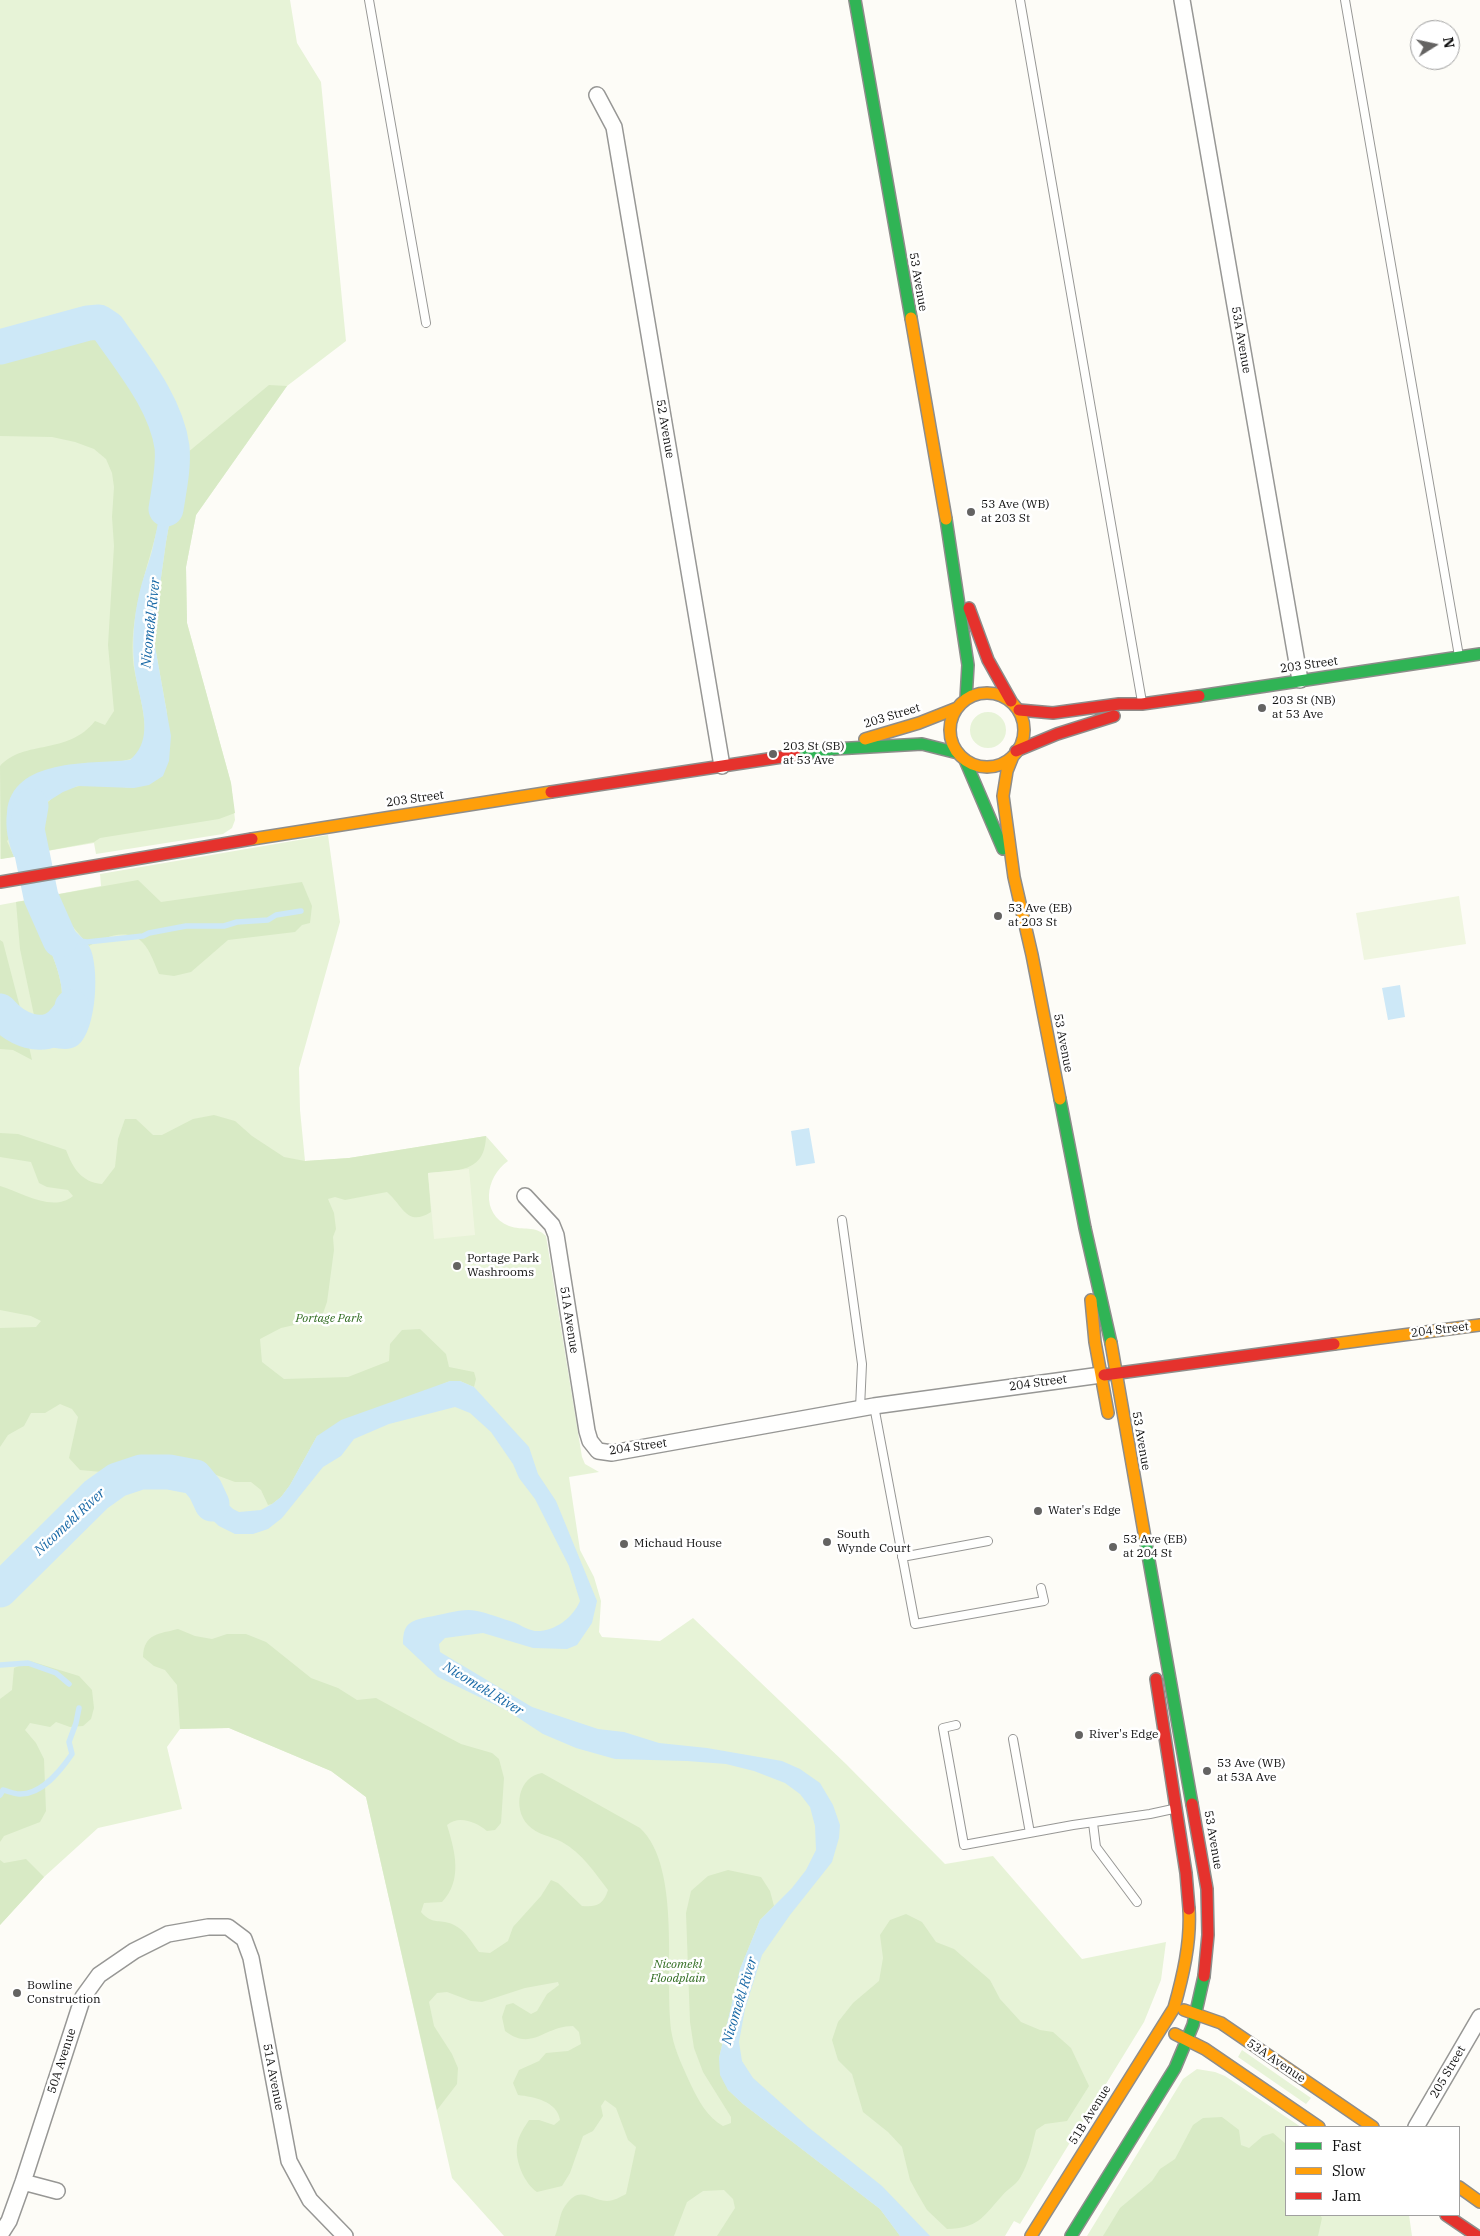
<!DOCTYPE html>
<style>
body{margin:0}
#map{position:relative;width:1480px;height:2236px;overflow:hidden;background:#fdfcf7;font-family:"IBM Plex Serif",serif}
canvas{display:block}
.legend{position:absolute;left:1285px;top:2126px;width:175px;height:90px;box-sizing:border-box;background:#fff;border:1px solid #a0a0a0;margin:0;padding:6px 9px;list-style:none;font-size:15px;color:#111}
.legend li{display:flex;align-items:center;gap:10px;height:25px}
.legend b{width:25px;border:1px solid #a0a0a0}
.north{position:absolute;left:1410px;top:20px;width:50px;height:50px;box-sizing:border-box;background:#fff;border:1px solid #a0a0a0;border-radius:50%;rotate:80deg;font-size:14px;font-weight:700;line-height:20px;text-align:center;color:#111}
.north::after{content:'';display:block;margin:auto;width:18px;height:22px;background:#646362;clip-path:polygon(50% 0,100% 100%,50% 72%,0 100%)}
</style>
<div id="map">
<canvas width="1480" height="2236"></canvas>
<ul class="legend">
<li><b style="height:6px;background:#30b455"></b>Fast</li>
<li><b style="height:6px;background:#ff9f0a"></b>Slow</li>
<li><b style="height:6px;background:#e5322d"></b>Jam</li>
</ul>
<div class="north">N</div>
</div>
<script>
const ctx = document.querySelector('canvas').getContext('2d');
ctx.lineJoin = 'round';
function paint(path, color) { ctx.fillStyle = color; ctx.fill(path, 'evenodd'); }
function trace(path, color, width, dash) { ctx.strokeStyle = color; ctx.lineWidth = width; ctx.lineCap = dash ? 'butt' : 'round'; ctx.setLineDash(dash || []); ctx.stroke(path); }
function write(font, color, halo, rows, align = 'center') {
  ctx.font = font + ' "IBM Plex Serif",serif'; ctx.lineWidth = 5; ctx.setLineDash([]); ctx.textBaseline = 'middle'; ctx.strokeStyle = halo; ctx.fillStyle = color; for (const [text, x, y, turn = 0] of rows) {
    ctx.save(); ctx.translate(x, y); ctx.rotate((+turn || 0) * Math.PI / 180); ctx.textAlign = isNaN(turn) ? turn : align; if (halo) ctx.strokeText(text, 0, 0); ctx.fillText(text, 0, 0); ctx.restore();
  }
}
paint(new Path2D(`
 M0,0h290l7,43 24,39 25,259 -59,45 -91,129 -10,52 1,56 44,160 4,37 -3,8 -9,6 -127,20 -2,-11 -94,16z
 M970 730a18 18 0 1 1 36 0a18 18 0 1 1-36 0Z
 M328,835l12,87 -41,146 1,42 5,51 44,-3 137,-22 22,25c-23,16 -28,53 1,65 14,5 26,-1 37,10l36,221 3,7 14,8 -30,5 11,73 14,27 7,24 -2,31 3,5 58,4 33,-23 153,146 99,100 48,-8 89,103 84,-17 -5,38 -17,42 -124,202 -6,-3 -9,15h-501l-52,-58 -86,-381 -35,-26 -102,-43 -49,1 -13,18 15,62 -84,19 -54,49 -44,48v-1020l101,-19 -1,-12z
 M1242,2050l69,48 -5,6 -68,-47z
 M1197,2069l18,3 10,4 76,51h-15v88h123l3,21h-325l96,-157z`), '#e7f3d7');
paint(new Path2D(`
 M87,328l11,2c10,12 14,26 22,39 16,26 40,42 45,73 13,76 -44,154 -30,231 4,21 18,64 3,81 -10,11 -43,9 -58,10l-73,77 7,16 -13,2 -1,-93c25,-27 67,-10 95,-45l10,4 9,-14 -6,-66 6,-99 -2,-29 2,-30 -2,-14 -6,-14 -12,-10 -19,-7 -23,-5 -52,-1v-74l11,-3z
 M269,385l18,1 -91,129 -10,52 1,56 44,160 4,30 -16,6 -119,19 -6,4 -53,10c-3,-11 -7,-24 -3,-35 6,-16 25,-29 42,-31 18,-2 37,1 54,2l33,-75 -14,-78 13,-93 15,-84z
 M138,880l23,22 141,-20 10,24 -2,17 -8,2 -7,7 -67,8 -37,32 -17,4 -15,-2c-4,-9 -9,-24 -16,-31 -15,-16 -39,-6 -54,3 -15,-19 -26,-28 -35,-51z
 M29,900c7,25 67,121 6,120l-15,-71 -4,-47z
 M0,940l3,2 20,77 -14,-10 -9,-12z
 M0,1023l28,19 4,18 -19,-10 -13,-1z
 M214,1115l21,6 17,15 32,21 21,4 44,-3 137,-22c-1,38 -30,34 -58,37l3,39c-24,15 -27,-5 -44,-20l-42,8 -10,-3 -7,2 6,14 2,16 -3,8 1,13 -7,52 -6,17 -40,9 -21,11 2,23 22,17 64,-2 41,-16 1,-17 12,-14 18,-1 26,25 3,13 25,5 2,7 -2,8 -14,-6h-10l-133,55 -27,49 -9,12 -9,7 -4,1 -7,-15 -10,-8h-16l-59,-22 -16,-2 -39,4 -19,10 -22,-2 -11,-12 9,-41 -6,-8 -12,-5 -15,9h-14l-7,13 -16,9 -8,12v-119l36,-1 5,-6 -10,-5 -31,-6v-124c22,6 52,27 73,10l-5,-6 -21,-3 -8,-4 -8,-21 -31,-5v-24l18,1 48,16c7,18 15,32 36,34l13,-17 3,-28 7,-20h11l17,16h9l31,-16z
 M178,1629l17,7 17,3 15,-5h19l20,8 45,36 27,10 19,12 19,-2 68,37 17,9 31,9 7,6 5,19 -3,45 -6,7 -8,1c-11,-9 -28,-16 -40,-6 8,26 16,55 -5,77l-18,1 -3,9c12,14 20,6 33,13 11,5 18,18 25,27l11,1 18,-12 5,-14 28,-31 10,-16 7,3 24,23c15,1 21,-1 26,-16 -13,-17 -26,-37 -46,-48 -11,-6 -25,-7 -34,-17 -16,-17 -9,-49 14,-52l98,55c43,40 23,153 32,207 3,16 12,35 19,50 7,15 17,33 32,41l8,-3v-6l-28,-45 -9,-24 -4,-26 -4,-109 5,-22 17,-15 20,-6 33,7 9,14 4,15 -14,14 -20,49 -21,89 9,32 15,14 137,105 20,27h-183l18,-28 -2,-9 -9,-9 -21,1 -16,11 -13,34h-119c4,-9 4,-22 10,-30 15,-22 24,-6 42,-5 7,0 13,-4 19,-7l10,-47 -8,-7 -12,-32 -11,-8 -4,6 2,10 -10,15 -10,5 -13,37 -8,13 -25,6c-13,-9 -22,-31 -20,-46 1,-10 7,-18 12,-26h10l15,5 6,-5c-3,-19 -26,-23 -42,-25l-5,-12 6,-13 20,-9 7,-8 22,-2 13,-7 -2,-12 -6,-6c-29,0 -41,26 -68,5l-3,-14 4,-12 7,-2 18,11 6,-3 10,-17 12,-9 -1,-3 -33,6 -43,14 -11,-1 -24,-9 -10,1 -8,9 5,24 18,28 6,14 -1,16 -20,26 -71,-313 -35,-26 -102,-43 -49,1 -3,-44 -12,-15 -11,-4 -11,-9c1,-24 16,-23 35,-28z
 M30,1661l49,15 13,14 2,18 -3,11 -8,7 -13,1 -14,-5 -6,5 -20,-4 -5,7 11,13 8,16 2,52 -6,11 -36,14 -4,6v-143l12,-9 2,-22z
 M26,1859l18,18 -44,48v-65l4,3z
 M906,1914l16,8 14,20 18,7 36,31 10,19 21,23 19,8 13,2 18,16 18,38 -22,35 -22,3 -9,6c-4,16 -7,33 -16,48 -4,7 -14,12 -19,19 -19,21 -23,31 -54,32l-20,-19 -10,-17 -7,-13 -8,-33 -14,-15 -25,-20 -11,-38 -14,-14 -6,-20 6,-18 15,-19 26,-22 4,-23 -3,-23 10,-15z
 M1222,2117l17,13 2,15 8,3 14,-12 10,-3 13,11v71h34l2,3 -4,18h-215l17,-28 32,-27 8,-12 15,-10 18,-34 10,-7z`), '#d8eac5');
paint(new Path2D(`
 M1459,896l7,48 -102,16 -8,-47z
 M469,1169l6,66 -41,4 -6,-66z`), '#f0f6e1');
paint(new Path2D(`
 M181,458l-15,84 -13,93 18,101 -2,25 -6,15 -14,9 -15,3 -56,-2 -15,6 -16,10 -9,16 -1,17 4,17 -27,5c-6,-15 -9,-29 -7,-45 5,-54 82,-48 123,-52 29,-24 6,-65 4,-97 -2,-22 0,-47 5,-68 3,-15 9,-29 13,-44 7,-29 11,-58 15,-87z
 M54,895c4,11 8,22 16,31 6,7 14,12 19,20 11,19 8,84 -11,99 -10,8 -26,2 -38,-1l-5,-24c61,1 1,-95 -6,-120z
 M1400,985l5,32 -17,3 -6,-32z
 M0,997l9,12 14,10 5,23 -28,-19z
 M809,1128l6,35 -19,3 -5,-35z
 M450,1381h10l14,6 55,60 9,27 18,27 41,100 -5,22 -15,22 -10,4 -34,-1 -50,-15 -38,5 -6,6 1,8 92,55 66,22 26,3 35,11 48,5 75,13 18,8 20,14 13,22 7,20 -1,13 -7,24 -42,53 -28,40 -17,54 -6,33 3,19 11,17 55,49 74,59 48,50h-30l-20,-27 -137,-105 -15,-14 -8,-15 -1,-17 21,-89 20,-49 32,-32 14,-18 10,-20 -1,-24 -5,-19 -10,-13 -15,-11 -31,-12 -28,-7 -39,-3 -72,-2 -39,-11 -33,-14 -35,-23 -70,-34 -35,-33c0,-20 6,-23 25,-27 13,-2 28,-7 41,-7 14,1 28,7 41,11 8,2 17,9 25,10 19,1 38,-13 45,-30l-11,-35 -34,-67 -16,-21 -6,-14 -22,-32 -21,-19 -15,-6 -66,17 -35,15 -13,17 -18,11 -41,51 -14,11 -15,5h-18l-16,-8 -11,-10 -8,-16v-7l-5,-9 -15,-6 -4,-18 29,11 11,22 17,16 6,3 22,-2 11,-6 9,-7 9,-12 27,-49 24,-16z`), '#cde8f7');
trace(new Path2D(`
 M80,941l7,1 56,-6 6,-3 37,-7h38l13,-4 31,-2 8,-5 25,-4
 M0,1665l28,-2 28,10 13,11
 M0,1795l3,-5c5,1 11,4 16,4 23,1 42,-24 53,-40l-3,-12 7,-19 3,-15`), '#cde8f7', 5.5);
trace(new Path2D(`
 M0,347l88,-24 11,-1 9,6c24,35 58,75 64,119 2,20 -3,42 -6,62
 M31,806l-4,23 14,68 19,43
 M0,1011c15,18 43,31 62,12 5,-6 9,-9 10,-16
 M0,1590l96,-95 21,-15 24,-8h28l26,5 10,12 7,15`), '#cde8f7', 35);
const lane = new Path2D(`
 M369,0l57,323
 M1020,0l122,702
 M1345,0l114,656
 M842,1220l20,144 -2,44
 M874,1406l41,218 129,-23 -3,-13
 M902,1557l86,-16
 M956,1725l-13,3 21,117 109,-20 77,-11 23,-5
 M1013,1739l17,94
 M1093,1823l3,24 41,55`);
const street = new Path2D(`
 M1182,0l118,680
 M597,95l17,32 108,639
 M525,1196l27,29 4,10 31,196 3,10 8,10 14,2 262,-47 227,-31
 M1416,2127l64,-110
 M23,2182l34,9
 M0,2235l9,-14 14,-39 60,-185 16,-22 35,-24 34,-17 40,-7h20l16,12 7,19 38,203 21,39 35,36`);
const fast = new Path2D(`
 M855,0l56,318
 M946,519l22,146 -2,34
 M1199,696l281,-42
 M795,755l39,-6 88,-5 36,9
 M965,760l38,89
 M1060,1099l25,129 26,115
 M1145,1538l47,266
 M1071,2236l104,-168 18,-43 11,-49`);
const slow = new Path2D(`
 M911,318l35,201
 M950 730a37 37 0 1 1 74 0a37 37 0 1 1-74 0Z
 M865,739l54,-16 38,-15
 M1013,756l-6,15 -4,25 11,81 18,78 28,144
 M252,839l299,-47
 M1091,1300l4,42 13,71
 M1111,1343l34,195
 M1334,1344l146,-19
 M1184,2010l37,13 152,104
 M1175,2034l30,15 114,78
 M1459,2187l21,15
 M1031,2236l143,-228c9,-32 17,-66 15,-99`);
const jam = new Path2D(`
 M969,608l19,52 23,41
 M1019,710l34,3 66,-9h23l57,-8
 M1016,751l41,-17 57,-18
 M551,792l244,-37
 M0,882l252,-43
 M1104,1375l230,-31
 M1156,1679l30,194 3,36
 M1192,1804l15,85 1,46 -4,41
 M1446,2215l31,21`);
trace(lane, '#979795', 10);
trace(street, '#979795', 18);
trace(fast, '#8e8d8b', 14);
trace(slow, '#8e8d8b', 14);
trace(jam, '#8e8d8b', 14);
trace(lane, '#fffffe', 8);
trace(street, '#fffffe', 15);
trace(fast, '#30b455', 11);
trace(slow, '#ff9f0a', 11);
trace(jam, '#e5322d', 11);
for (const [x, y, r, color] of [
 [971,512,5,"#646362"],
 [1262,708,5,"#646362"],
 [773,754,5,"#646362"],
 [998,916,5,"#646362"],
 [457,1266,5,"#646362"],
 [1038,1511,5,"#646362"],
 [827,1542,5,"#646362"],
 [624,1544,5,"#646362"],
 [1113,1547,5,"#646362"],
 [1079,1735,5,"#646362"],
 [1207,1771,5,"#646362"],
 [17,1993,5,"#646362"]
]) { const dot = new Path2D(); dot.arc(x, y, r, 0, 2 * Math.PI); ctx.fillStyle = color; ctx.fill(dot); trace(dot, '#fff', 2); }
write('12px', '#111', '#fff', [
 ["53 Avenue",918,282,80],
 ["53A Avenue",1241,340,80],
 ["52 Avenue",665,429,80],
 ["203 Street",1309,665,-8],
 ["203 Street",892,716,-17],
 ["203 Street",415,799,-8],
 ["53 Avenue",1063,1043,79],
 ["51A Avenue",569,1320,81],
 ["204 Street",1440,1330,-7],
 ["204 Street",1038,1383,-8],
 ["53 Avenue",1141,1441,80],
 ["204 Street",638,1447,-8],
 ["53 Avenue",1213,1840,80],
 ["50A Avenue",62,2061,-72],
 ["53A Avenue",1276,2061,34],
 ["205 Street",1448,2072,-60],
 ["51A Avenue",273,2077,79],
 ["51B Avenue",1090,2115,-58]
]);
write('12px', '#111', '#fff', [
 ["53 Ave (WB)",981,505],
 ["at 203 St",981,519],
 ["203 St (NB)",1272,701],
 ["at 53 Ave",1272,715],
 ["203 St (SB)",783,747],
 ["at 53 Ave",783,761],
 ["53 Ave (EB)",1008,909],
 ["at 203 St",1008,923],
 ["Portage Park",467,1259],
 ["Washrooms",467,1273],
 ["Water's Edge",1048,1511],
 ["South",837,1535],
 ["Wynde Court",837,1549],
 ["53 Ave (EB)",1123,1540],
 ["at 204 St",1123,1554],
 ["Michaud House",634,1544],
 ["River's Edge",1089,1735],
 ["53 Ave (WB)",1217,1764],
 ["at 53A Ave",1217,1778],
 ["Bowline",27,1986],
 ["Construction",27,2000]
], 'left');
write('italic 12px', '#2f6b1f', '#fff', [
 ["Portage Park",329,1319],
 ["Nicomekl",678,1965],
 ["Floodplain",678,1979]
]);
write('italic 14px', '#1768a6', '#fff', [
 ["Nicomekl River",151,623,-84],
 ["Nicomekl River",70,1522,-43],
 ["Nicomekl River",483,1689,31],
 ["Nicomekl River",740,2001,-73]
]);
</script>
